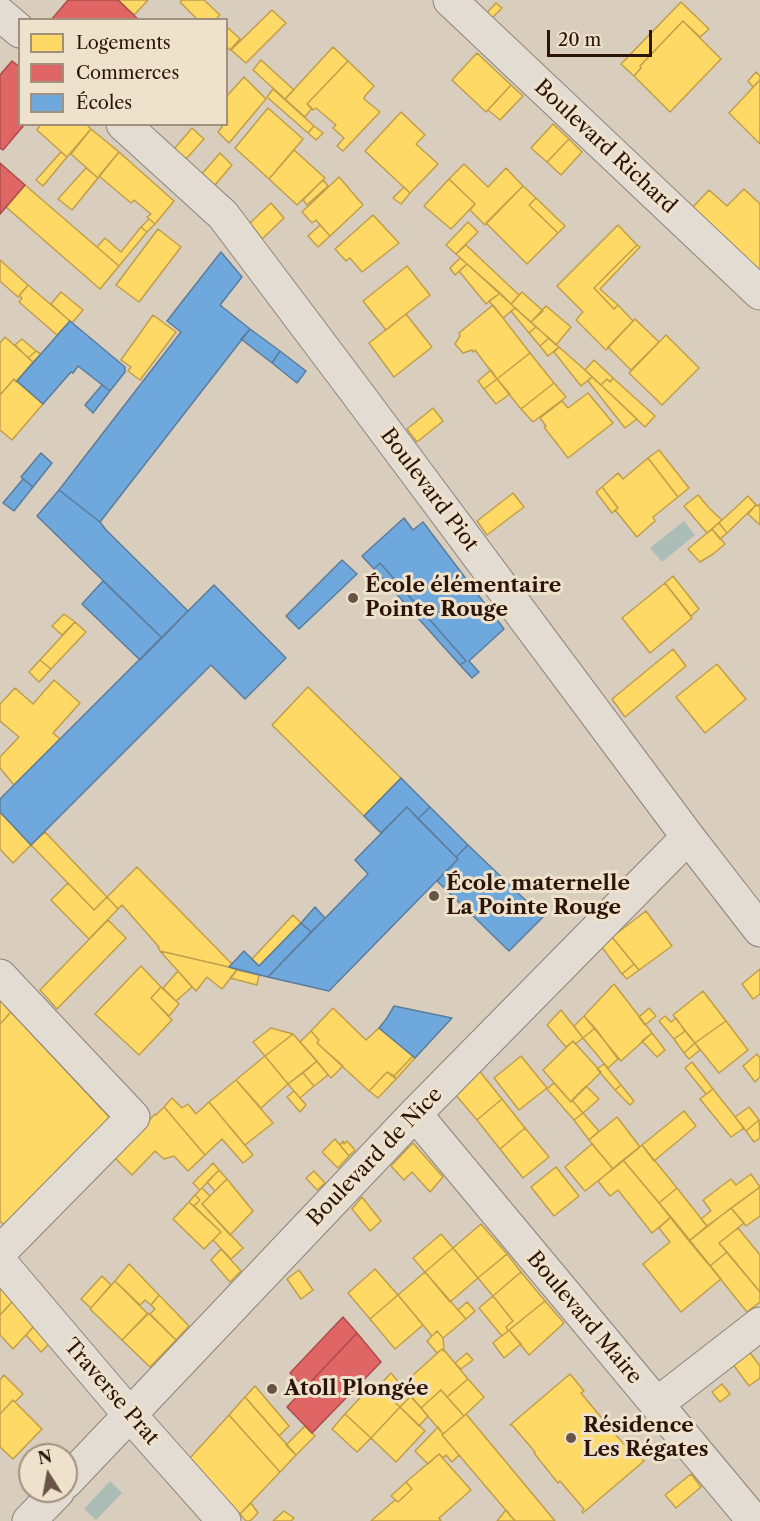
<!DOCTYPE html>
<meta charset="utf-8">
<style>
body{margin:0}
#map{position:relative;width:760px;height:1521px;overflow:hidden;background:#d9cebd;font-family:"Libre Caslon Text",serif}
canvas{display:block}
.legend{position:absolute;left:18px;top:18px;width:210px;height:108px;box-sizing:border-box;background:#eee2cc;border:2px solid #a1907e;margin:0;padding:8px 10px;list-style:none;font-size:18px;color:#2d1408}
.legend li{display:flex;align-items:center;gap:12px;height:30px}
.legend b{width:30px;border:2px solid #a1907e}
.north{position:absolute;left:18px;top:1443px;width:60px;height:60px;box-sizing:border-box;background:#eee2cc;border:2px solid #a1907e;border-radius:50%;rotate:349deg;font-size:16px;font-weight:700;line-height:24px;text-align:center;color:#2d1408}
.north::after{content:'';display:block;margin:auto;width:21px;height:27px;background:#695547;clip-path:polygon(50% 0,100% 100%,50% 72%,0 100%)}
.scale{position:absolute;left:547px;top:30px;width:105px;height:27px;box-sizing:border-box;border:3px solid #2d1408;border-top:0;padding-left:8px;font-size:18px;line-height:21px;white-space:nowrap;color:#2d1408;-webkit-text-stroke:4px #eee2cc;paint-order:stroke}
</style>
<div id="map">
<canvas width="760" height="1521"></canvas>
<ul class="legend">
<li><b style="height:16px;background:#ffd966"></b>Logements</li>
<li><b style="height:16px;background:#e06666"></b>Commerces</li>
<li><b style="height:16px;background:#6fa8dc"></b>Écoles</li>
</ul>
<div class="north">N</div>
<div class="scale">20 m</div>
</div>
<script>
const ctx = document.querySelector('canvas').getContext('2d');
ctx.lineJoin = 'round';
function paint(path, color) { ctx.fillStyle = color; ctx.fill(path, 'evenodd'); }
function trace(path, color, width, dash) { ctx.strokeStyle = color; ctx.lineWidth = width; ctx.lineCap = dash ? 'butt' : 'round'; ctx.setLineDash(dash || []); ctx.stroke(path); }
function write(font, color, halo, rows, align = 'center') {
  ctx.font = font + ' "Libre Caslon Text",serif'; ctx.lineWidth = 6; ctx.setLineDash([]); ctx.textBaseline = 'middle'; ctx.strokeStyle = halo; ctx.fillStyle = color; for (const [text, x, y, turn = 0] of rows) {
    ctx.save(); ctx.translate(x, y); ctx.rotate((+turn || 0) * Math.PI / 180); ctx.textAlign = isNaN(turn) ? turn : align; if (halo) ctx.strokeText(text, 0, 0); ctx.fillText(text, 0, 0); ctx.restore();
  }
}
paint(new Path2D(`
 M684,521l11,14 -33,27 -12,-14z
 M110,1481l12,12 -26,27 -12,-11z`), '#acbcb7');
const homes = new Path2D(`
 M118,0h30l-14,15z
 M182,0h22l16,15 -3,3 2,2h-21l-18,-18z
 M681,2l28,27 -9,8 -17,-16 -43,45 1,2 -7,8 -13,-12z
 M496,3l6,5 -11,11 -5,-5z
 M272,10l14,13 -40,40 -15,-13z
 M683,21l38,38 -51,53 -36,-36 7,-8 -1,-2z
 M226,26l14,13 -10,11 -4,-4z
 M333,47l15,14 -41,43 5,4 -7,9 -20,-18z
 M477,53l34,32 -25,27 -34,-32z
 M261,60l33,30 -9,9 -32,-29z
 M348,61l26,25 -9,10 -1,3 16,13 -37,39 -6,-5 7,-8 -11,-10 3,-3 -20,-17 -3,2 -6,-6z
 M756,72l4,4v4l-7,7 -5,-6z
 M244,77l22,22 -37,44 -11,-11 6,-8h2l2,-4 -2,-2v-21z
 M760,80v64l-31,-31z
 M511,85l12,11 -23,24 -12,-10z
 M273,89l41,37 -6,7 -41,-36z
 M268,108l35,31 -34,40 -34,-31z
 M401,112l24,23 -9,9 22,20 -28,29 -45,-42z
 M41,124h45l5,5 -24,28 -30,-27z
 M553,124l16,15 -22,23 -16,-14z
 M314,126l9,7 -7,7 -8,-7z
 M192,128l12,11 -18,20 -12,-10z
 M91,129l28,23 -21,26 -27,-24z
 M569,139l13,13 -21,23 -14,-13z
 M294,150l31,28 -28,27 -28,-26z
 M61,152l6,5 -24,29 -7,-6z
 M119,152l55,49 -19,23 -8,-7 4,-3 -17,-14 -3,3 -32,-27z
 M220,153l12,12 -17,20 -13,-11z
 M464,164l24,23 18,-19 17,18 -38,39 -15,-15 5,-6 -26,-25z
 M86,168l12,10 -26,32 -14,-11z
 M339,177l24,28 -33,31 -14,-16 -4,3 -10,-11z
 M449,179l26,25 -24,25 -27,-23z
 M323,180l5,6 -21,19 -4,-5z
 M25,185l94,81 -19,23 -94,-82z
 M523,186l13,12 -7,7 29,28 -31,31 -41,-41z
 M404,187l6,6 -9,11 -8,-6z
 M744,189l16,15v68l-68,-64 17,-18 18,16z
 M536,198l29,28 -7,7 -29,-28z
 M271,203l13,15 -22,21 -12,-16z
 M373,215l26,28 -37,29 -12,-14 -4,3 -11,-12z
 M149,219l6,5 -8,8 -6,-5z
 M468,222l10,10 -22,22 -10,-9z
 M320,225l10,11 -12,11 -10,-11z
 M618,225l19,20 -43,43 20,21 4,-4 15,16 -27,29 -30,-30 7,-8 -26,-26z
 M141,227l6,5 -28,34 -22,-19 8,-9 16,14z
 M158,229l23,18 -42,55 -23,-17z
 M466,245l53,50 -8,9 -55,-50z
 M637,245l3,2 -40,42 18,16 -4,4 -20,-21z
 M460,258l7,6 -12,11 -5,-7z
 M0,260l28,25 -10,12 -18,-16z
 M467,264l33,29 -14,11 -27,-33z
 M407,266l23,29 -44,35 -23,-29z
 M28,285l42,36 -13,14 -38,-33 3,-4 -3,-2z
 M61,292l22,18 -11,13 -21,-19z
 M522,292l21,19 -12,11 -20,-18z
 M500,293l15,15 -12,10 -14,-17z
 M493,305l37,48 -33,26 -22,-29 -2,2 -1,-2 -9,3 -8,-9 5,-8 -1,-3z
 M546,306l25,21 -15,18 -25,-23z
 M515,308l21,19 -7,6 -18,-22z
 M406,314l26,33 -38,30 -25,-34z
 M153,315l23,17 -36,48 -12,-9 3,-4 -10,-7z
 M635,319l24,23 -28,28 -23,-23z
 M536,327l13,11 -9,8 -11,-13z
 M666,335l33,33 -37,37 -33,-32z
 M5,337l28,25 -17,20 -2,-3 -14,16v-52z
 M549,338l10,9 -11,9 -8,-10z
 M22,339l14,12 -8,7 -13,-13z
 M559,347l26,23 7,7 -11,9 -27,-34z
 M36,351l5,3 -8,8 -5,-4z
 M530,353l24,30 -33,26 -24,-30z
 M594,360l19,18 -3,4 -3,-3 -6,6 -16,-15z
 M491,370l6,9 -13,10 -6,-8z
 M592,377l9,8 36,34 -12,9 -37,-47z
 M613,378l42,38 -10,11 -44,-42 6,-6 3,3z
 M14,379l29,25 -31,36 -12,-10v-35z
 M497,379l13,15 -14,10 -12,-15z
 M554,383l12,14 -33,25 -12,-13z
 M588,393l25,30 -45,35 -24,-31 2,-1 -6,-8 22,-17 6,7z
 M433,408l10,13 -26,21 -10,-13z
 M659,450l30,38 -11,9 -30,-39z
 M648,458l30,39 -25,20 2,4 -18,16 -22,-27 3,-2 -16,-21 16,-14 5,6z
 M602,487l16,21 -6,5 -16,-21z
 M513,493l11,14 -37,28 -10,-14z
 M698,495l12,14 12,11 -15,13 -23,-27z
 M748,496l8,9 -29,28 -8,-10z
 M760,504v21l-12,-11 8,-9 2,1z
 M719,523l8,10 -7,6 -8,-10z
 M712,529l13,15 -12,10 -13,8 -12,-13z
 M673,576l26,33 -8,7 -26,-33z
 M665,583l27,35 -42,35 -28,-35z
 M64,614l11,8 -13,13 -10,-9z
 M75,622l11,10 -35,37 -11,-9z
 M673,649l13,17 -61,51 -13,-18z
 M40,660l11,9 -12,13 -10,-10z
 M717,664l29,35 -41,34 -29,-36z
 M54,680l26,23 -27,30 7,6 -46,46 -14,-17v-11l19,-20 -19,-16v-17l15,-16 18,16z
 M308,687l93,91 -37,38 -92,-91z
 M0,812l31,33 -18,18 -13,-14z
 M45,832l62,65 -13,13 -63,-65z
 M137,867l95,97 -3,3 -69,-16 -2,-4h1l-37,-42 -4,4 -11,-12z
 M68,883l26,27 13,-13 11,12 -29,30 -38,-39z
 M646,911l26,35 -33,24 -27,-33z
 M293,915l8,8 -42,43 -7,-7z
 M108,920l18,18 -69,71 -17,-19z
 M612,937l22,27 -12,10 -24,-32z
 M160,951l69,16 8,3 -15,19 -15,-12 -11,14z
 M634,964l5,6 -12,9 -5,-5z
 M141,966l20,21 -10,11 21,22 -33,35 -44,-41z
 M760,969v25l-7,5 -11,-15z
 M237,970l22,5 -2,10 -27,-7z
 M178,971l14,16 -16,14 -13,-13z
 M614,984l38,49 -31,28 -37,-45z
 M161,987l18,17 -10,12 -18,-18z
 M703,991l23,30 -31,22 -22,-28z
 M1,1001l10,11 -11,12v-22z
 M333,1008l33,32 13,-12 34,28 -19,20 -7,-4 -18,19 -52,-48 2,-3 -8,-9z
 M649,1008l7,8 -11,9 -6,-8z
 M561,1010l22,28 -8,6 -2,-3 -7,6 -19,-22z
 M11,1012l99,106 -105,108 -5,-5v-197z
 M584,1016l11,12 -12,10 -9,-12z
 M665,1016l6,6 5,-4 9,13 -11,8 -15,-18z
 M726,1021l22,29 -29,23 -24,-30z
 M271,1028l22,6 -28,22 -12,-14z
 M595,1028l23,31 -10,9 -25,-30z
 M311,1031l8,9 -2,3 26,23 -12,12 -31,-36z
 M685,1031l10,12 -11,10 -10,-14z
 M652,1033l13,17 -8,7 -15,-16z
 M293,1034l24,27 -29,23 -23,-28z
 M573,1041l28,31 -30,30 -28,-32z
 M695,1043l5,7 -11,9 -5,-6z
 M757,1054l3,4v19l-5,5 -12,-16z
 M265,1056l23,28 -27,24 -25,-28z
 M413,1056l2,2 -19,21 -2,-3z
 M521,1056l26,32 -28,22 -25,-32z
 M317,1061l11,14 -14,11 -11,-13z
 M692,1062l21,27 -7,5 -21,-26z
 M604,1064l17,21 -6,5 -18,-21z
 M477,1068l25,31 -25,21 -23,-27z
 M387,1072l9,7 -18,19 -9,-7z
 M303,1073l11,13 -14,12 -12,-14z
 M236,1080l37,43 -28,22 -36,-43z
 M554,1083l17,19 1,-2 11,13 -9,7 -27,-31z
 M621,1085l13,16 -4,4 -15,-15z
 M586,1086l13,13 -16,14 -11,-13z
 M713,1089l31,39 -13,9 -31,-38z
 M294,1091l12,14 -6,7 -13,-15z
 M172,1098l10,10 6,-4 8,10 13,-12 44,53 -10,8 -21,-24 -17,16 -41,-48z
 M502,1099l23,29 -25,21 -23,-29z
 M164,1107l41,48 -17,16 -14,-15 -10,3 -9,-8 -23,24 -17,-17 40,-44 1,1z
 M749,1107l10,13 -13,11 -11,-14z
 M684,1111l12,15 -42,35 -12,-16z
 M583,1113l16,18 -10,9 -15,-20z
 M617,1117l23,30 -27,22 -24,-29z
 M759,1120l1,18 -6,4 -8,-11z
 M525,1128l24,29 -26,21 -23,-29z
 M335,1139l14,17 -11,12 -16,-16z
 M343,1141l1,3 3,-3 8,9 -6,6 -9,-11z
 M413,1143l30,34 -13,15 -18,-20 -8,8 -13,-14z
 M592,1144l21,25 -28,22 -20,-24z
 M642,1145l35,43 -18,15 -36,-43z
 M623,1160l48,57 -19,16 -34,-43 -8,6 -12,-15z
 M213,1163l6,7 -19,20 -7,-7z
 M556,1167l23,29 -25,20 -23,-29z
 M219,1170l8,9 -12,12 -8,-9z
 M314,1171l11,12 -8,7 -11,-12z
 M751,1174l9,13 -53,39 -6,-7 10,-8 -8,-11 28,-21 5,6z
 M227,1179l26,32 -23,24 -28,-31z
 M760,1187v29l-14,10 -15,-18z
 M202,1188l8,8 -8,8 41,44 -12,11 -18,-19 8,-8 -27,-26 6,-6 -5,-5z
 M677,1188l30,38 -18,15 -30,-38z
 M195,1195l5,5 -6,6 -5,-4z
 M362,1197l19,24 -11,10 -18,-22z
 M189,1202l32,30 -17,17 -31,-30z
 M731,1208l13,15 -25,20 8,9 -17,14 -21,-25z
 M671,1217l50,62 -40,33 -38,-48 27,-22 -11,-14z
 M481,1224l26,30 -29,24 -25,-30z
 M738,1228l22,27v37l-41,-49z
 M441,1234l12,14 -28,24 -12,-14z
 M453,1248l25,30 -28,24 -25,-30z
 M221,1249l20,22 -11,11 -19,-22z
 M727,1252l33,40v10l-13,10 -37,-46z
 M507,1254l14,18 -28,24 -15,-18z
 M129,1264l30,31 -8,10 -6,-5 -5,5 -25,-24z
 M375,1269l23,26 -28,24 -22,-26z
 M299,1270l14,20 -12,9 -14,-20z
 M425,1272l41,47 -23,19 -6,-7 -5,5 -34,-41z
 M521,1272l24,29 -37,30 -2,-4 7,-6 -20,-25z
 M102,1276l9,9 -20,23 -10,-9z
 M115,1281l33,33 -26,26 -32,-31z
 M0,1285l13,16 -13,14z
 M159,1295l30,31 -13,14 -26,-26 5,-5 -4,-4z
 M398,1295l25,30 -28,24 -25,-30z
 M493,1296l20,25 -7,6 2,4 -6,5 -23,-28z
 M13,1301l22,24 -22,24 -13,-14v-20z
 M545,1301l19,22 -35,32 -20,-25z
 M467,1302l8,9 -9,8 -8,-9z
 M148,1313l28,27 -26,27 -28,-27z
 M35,1325l15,18 -9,9 -15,-17z
 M509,1330l12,14 -17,14 -11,-15z
 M437,1331l6,7 1,12 -1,1 -1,-2 -5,4 -10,-12z
 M442,1349l1,2 1,-1 24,29 -21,18 -6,-7 -20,18 -20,-22z
 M748,1350l12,16v12l-11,8 -17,-23z
 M467,1353l6,7 -12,9 -6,-6z
 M391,1373l12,15 -11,11 -14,-12z
 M570,1374l14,17 -3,2 33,40 12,13 3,-2 15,17 -61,52 -1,-2 2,-2 -24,-28 -2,2 -24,-30 1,-1 -23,-27h-2z
 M4,1375l19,19 -8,8 -2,-2 -13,14v-34z
 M468,1379l16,18 -20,19 -17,-19z
 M374,1383l26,24 -29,31 -26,-24z
 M722,1384l8,10 -10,8 -8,-10z
 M255,1386l34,40 -10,10 -34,-39z
 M403,1388l8,8 -11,11 -8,-8z
 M441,1390l23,26 -21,18 -22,-26z
 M411,1396l17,20 -9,10 -19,-19z
 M245,1397l51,58 -16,17 -51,-57z
 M13,1400l29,29 -29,30 -13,-12v-33z
 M400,1407l25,24 -29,31 -25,-24z
 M345,1414l26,24 -14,14 -25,-23z
 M466,1414l89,107h-40l-73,-86z
 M229,1415l51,57 -40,42 -50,-56z
 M305,1426l10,10 -19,19 -10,-10z
 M438,1427l5,7 -1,1 17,20 -7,7 -6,-7 -3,3 -4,-4 -11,10 -13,-13z
 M439,1454l32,36 -32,28 2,3h-70l24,-21 3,2 14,-13 -6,-7z
 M691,1474l10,13 -25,21 -11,-13z
 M406,1482l6,7 -14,13 -7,-6z
 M251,1503l7,10 -8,8h-4l-6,-7z
 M506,1510l9,11h-18z
 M284,1511l10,7 -3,3h-18z`);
paint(homes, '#ffd966');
trace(homes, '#c09e4a', 1.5);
const shops = new Path2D(`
 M68,0h50l21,20h-88z
 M12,61l8,6v57h5l-22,26 -3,-2v-73z
 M0,163l25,22 -25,29z
 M343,1317l14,16 -52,55 -15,-15z
 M357,1333l24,29 -69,71 -25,-26z`);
paint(shops, '#e06666');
trace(shops, '#aa4d4a', 1.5);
const schools = new Path2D(`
 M221,252l21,25 -22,28 30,24 -150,193 -41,-32 122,-158 -14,-11z
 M70,321l55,46v5l-15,19 -32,-25 -5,7 -2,-1 -28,32 -26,-23z
 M250,329l30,22 -8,12 -31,-24z
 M280,351l26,20 -9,12 -25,-20z
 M102,385l8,6 -17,22 -8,-8z
 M41,453l11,10 -19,24 -12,-10z
 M23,479l10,8 -19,24 -11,-8z
 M59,490l41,32 6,8 82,81 -26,27 -125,-122z
 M404,518l9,12 10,-8 81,107 -35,32 10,11 -7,6 -12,-13 6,-4 -86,-98 -6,6 -12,-13z
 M342,560l15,14 -58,55 -13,-13z
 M380,563l86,98 -6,4 -86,-96z
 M103,581l59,57 -22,22 -58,-56z
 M214,585l72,73 -41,41 -34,-34 -180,180 -31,-33v-13z
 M401,778l29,29 -12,12 -11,-12 -26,26 -17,-17z
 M407,807l51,52 -129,132 -61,-14 100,-103 -13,-14z
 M430,807l38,38 -12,12 -38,-38z
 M468,845l75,72 -34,34 -72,-70 21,-22 -2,-2z
 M315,907l10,11 -14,14 -10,-9z
 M301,923l10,9 -43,45 -39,-10 15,-16 15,15z
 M394,1006l58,12 -37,40 -36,-30 8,-10z`);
paint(schools, '#6fa8dc');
trace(schools, '#5b7c9c', 1.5);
const minor = new Path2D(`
 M450,0l310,293
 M0,14l20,17
 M123,124l100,91 131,174 334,448 72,93
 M0,976l133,141 -133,135
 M415,1114l339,407
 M0,1262l130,153 94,106
 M657,1404l103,-80
 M66,1482l349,-368 273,-277
 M29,1521l29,-30`);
trace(minor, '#8d8378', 35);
trace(minor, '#e2dcd3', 33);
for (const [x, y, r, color] of [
 [353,598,6,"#695547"],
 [434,896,6,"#695547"],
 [272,1389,6,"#695547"],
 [571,1438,6,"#695547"]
]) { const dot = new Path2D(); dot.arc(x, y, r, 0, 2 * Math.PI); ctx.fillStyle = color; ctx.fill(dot); trace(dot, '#eee2cc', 2); }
write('21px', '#2d1408', '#eee2cc', [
 ["Boulevard Richard",605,147,43],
 ["Boulevard Piot",429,490,53],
 ["Boulevard de Nice",375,1157,-46],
 ["Boulevard Maire",584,1318,50],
 ["Traverse Prat",111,1392,49]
]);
write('bold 21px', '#2d1408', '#eee2cc', [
 ["École élémentaire",365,586],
 ["Pointe Rouge",365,610],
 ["École maternelle",446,884],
 ["La Pointe Rouge",446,908],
 ["Atoll Plongée",284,1389],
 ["Résidence",583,1426],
 ["Les Régates",583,1450]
], 'left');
</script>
